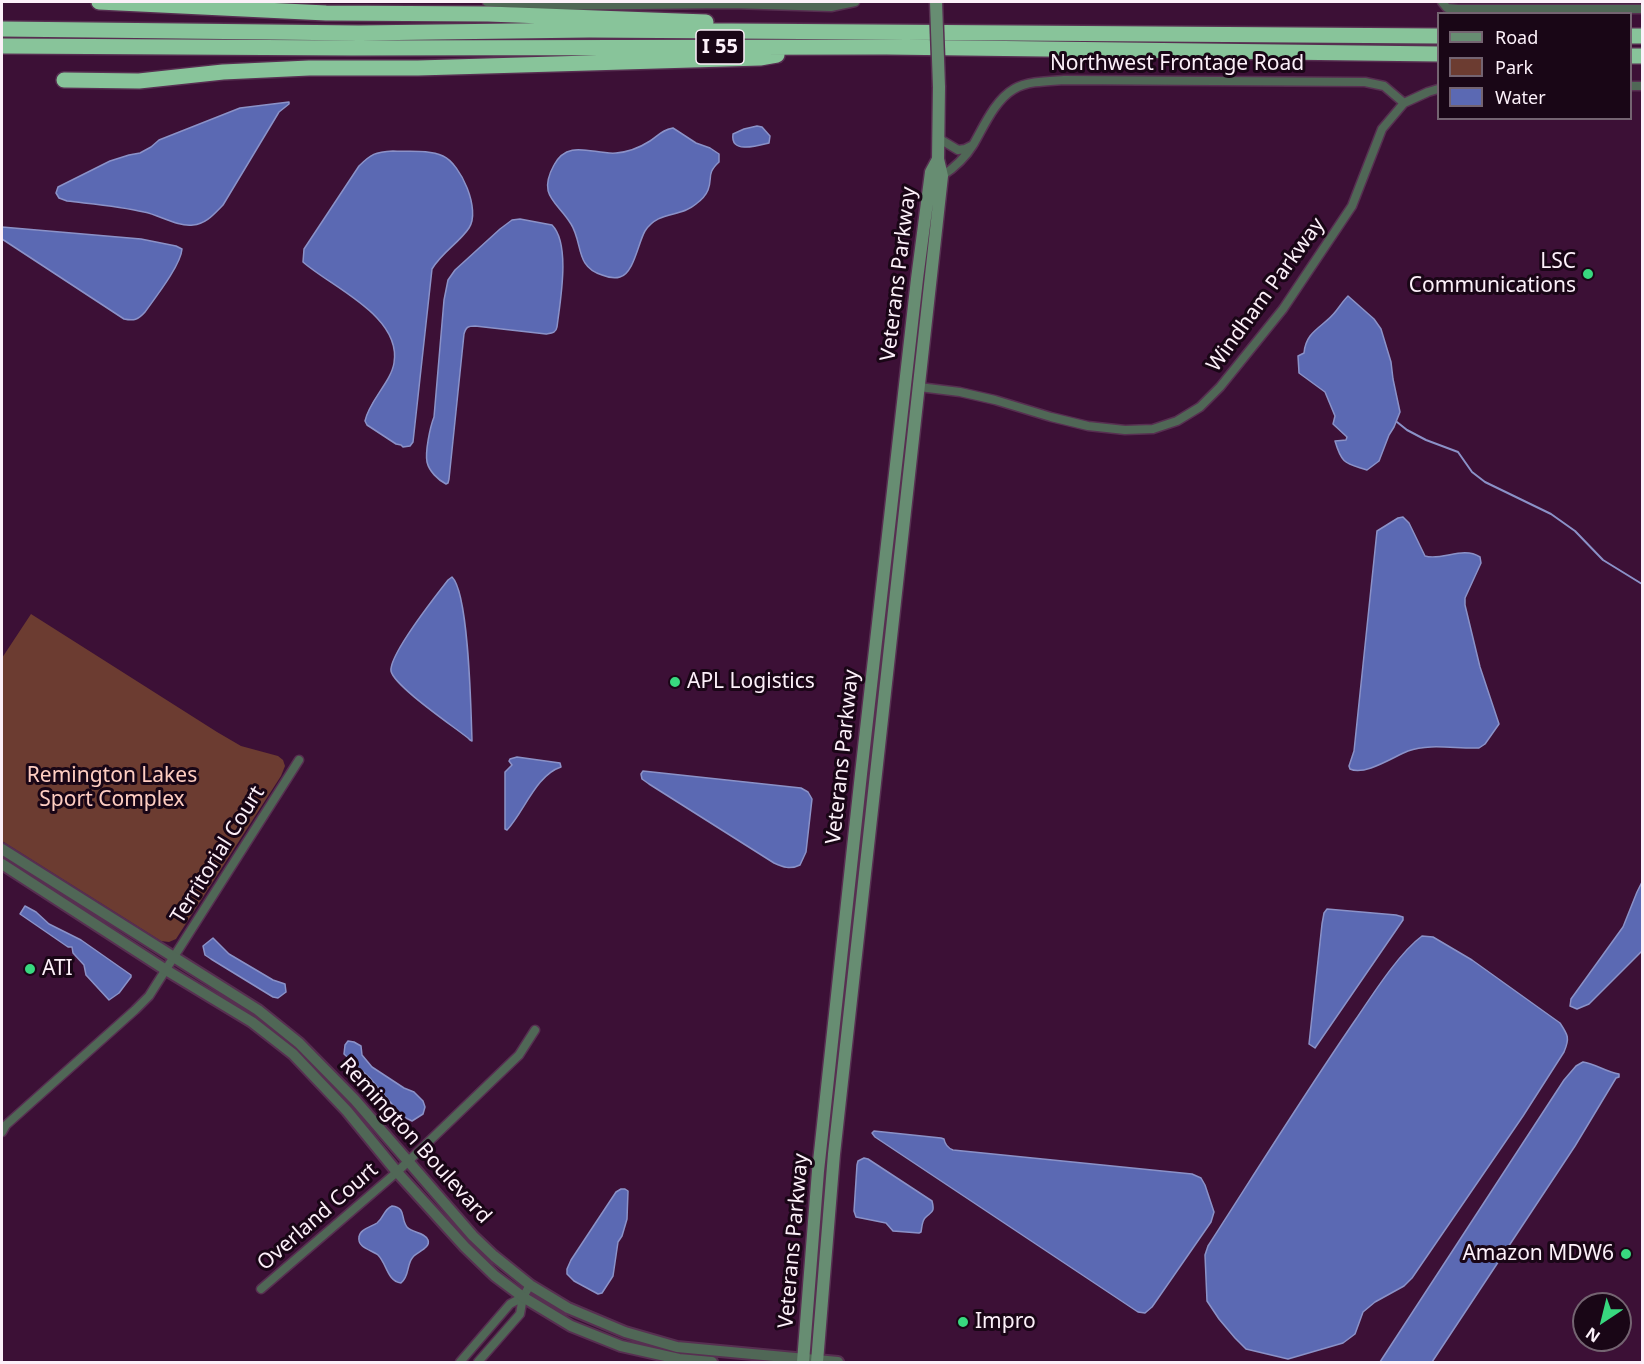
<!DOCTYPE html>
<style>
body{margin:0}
#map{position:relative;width:1644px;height:1364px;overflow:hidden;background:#3c1036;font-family:"Noto Sans",sans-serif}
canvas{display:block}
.frame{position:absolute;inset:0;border:3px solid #fcf0f9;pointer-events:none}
.legend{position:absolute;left:1437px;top:12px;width:195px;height:108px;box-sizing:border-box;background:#190616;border:2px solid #746471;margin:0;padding:8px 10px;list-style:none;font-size:18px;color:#fcf0f9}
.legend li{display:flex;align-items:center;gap:12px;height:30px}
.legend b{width:30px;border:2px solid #746471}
.north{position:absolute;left:1572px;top:1292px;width:60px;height:60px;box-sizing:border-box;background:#190616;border:2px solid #746471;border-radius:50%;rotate:215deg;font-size:16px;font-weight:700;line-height:24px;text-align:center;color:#fcf0f9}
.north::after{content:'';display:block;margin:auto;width:21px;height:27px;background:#38d87f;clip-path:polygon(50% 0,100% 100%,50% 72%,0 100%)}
</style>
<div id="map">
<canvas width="1644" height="1364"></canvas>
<div class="frame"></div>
<ul class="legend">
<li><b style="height:8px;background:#678d72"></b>Road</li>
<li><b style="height:16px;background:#6c3c31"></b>Park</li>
<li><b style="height:16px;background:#5b69b3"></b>Water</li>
</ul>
<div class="north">N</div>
</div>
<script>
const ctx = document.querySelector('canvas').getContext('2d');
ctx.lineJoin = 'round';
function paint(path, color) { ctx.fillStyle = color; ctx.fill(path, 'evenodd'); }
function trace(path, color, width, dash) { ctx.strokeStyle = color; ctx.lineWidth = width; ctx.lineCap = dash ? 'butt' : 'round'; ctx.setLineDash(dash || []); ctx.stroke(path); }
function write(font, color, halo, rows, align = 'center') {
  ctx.font = font + ' "Noto Sans",sans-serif'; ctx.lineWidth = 6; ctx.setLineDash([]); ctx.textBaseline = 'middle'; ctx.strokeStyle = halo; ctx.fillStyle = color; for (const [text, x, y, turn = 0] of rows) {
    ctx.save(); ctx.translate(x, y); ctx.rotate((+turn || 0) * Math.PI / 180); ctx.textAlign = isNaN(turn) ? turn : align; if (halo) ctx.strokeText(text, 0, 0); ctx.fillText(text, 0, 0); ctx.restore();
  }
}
paint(new Path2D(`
 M31,614l186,118 24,14 37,10 5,4 2,6 -4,10 -105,163 -7,3 -8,-1 -159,-100v-183z`), '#6c3c31');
const water = new Path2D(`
 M289,102v2l-10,8 -56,93c-9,9 -17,19 -30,20 -16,2 -33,-10 -49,-13 -25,-6 -52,-8 -77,-11l-8,-3 -3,-5 2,-6 52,-26 19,-6 11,-2 11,-6 8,-7 81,-32z
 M757,126l5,1 8,9 -1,7c-12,3 -39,11 -36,-9l11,-5z
 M673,128l23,15 14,5 9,6v8c-13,12 -6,15 -11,28 -2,5 -8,11 -12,14 -16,14 -37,6 -51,27 -7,12 -11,42 -25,46 -6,2 -13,0 -18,-2 -27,-8 -19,-32 -31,-51 -14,-23 -34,-28 -17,-59 14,-27 40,-10 62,-12 13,-1 23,-5 34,-12 9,-6 12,-11 23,-13z
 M393,151c15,1 35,-2 50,5 18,8 38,54 26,72 -10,15 -27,24 -37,41l-19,173 -3,4 -7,1 -2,-2 -5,-1 -29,-19 -2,-4c4,-20 26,-39 29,-58 8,-47 -63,-76 -91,-101l1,-13 55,-83c12,-12 16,-14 34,-15z
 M520,219l32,6c19,19 8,77 5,102 -1,6 -5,6 -11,7l-71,-8c-7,0 -9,1 -11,8l-15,145 -1,4 -2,1c-8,-4 -17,-13 -19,-22 -2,-10 3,-35 7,-45l10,-117 4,-20 7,-10 45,-41 12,-9z
 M2,227l139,12 35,7 6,3c-1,16 -27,49 -37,63 -7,8 -11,9 -21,7l-122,-80z
 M1348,296l26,23 7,10 10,33 2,17 7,33 -6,15 -5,8 -10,26 -12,9c-21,-7 -25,-5 -32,-29l11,-1 1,-3 -14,-13 2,-8 -10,-24 -26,-19 -1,-17 6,-3c2,-23 20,-26 32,-42 4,-5 7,-10 12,-15z
 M1403,517l6,6 16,33c17,5 38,-10 55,1l1,6 -16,35v7l15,62 19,57 -14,20 -6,4c-23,1 -49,-5 -71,3 -15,6 -43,25 -58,18l-1,-3 5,-15 23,-220 21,-13z
 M452,577c17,16 19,135 20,164l-2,-1 -2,-2c-15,-12 -74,-52 -77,-67 -2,-16 46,-77 57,-91z
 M517,757l43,6 1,4c-25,8 -37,45 -54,63l-2,-1v-57l7,-7 -3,-4 1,-2z
 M643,771l158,17 7,4 4,7 -6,53 -6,13c-10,5 -17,2 -26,-2l-125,-79 -7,-5 -1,-5z
 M1642,882v69l-53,53 -12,5 -7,-3 1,-7 52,-72 14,-35z
 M25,906l11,6 13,12 32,16 50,35v2l-12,16 -10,7 -23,-25 -2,-10 -11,-12 -1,-6h-4l-48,-33z
 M1327,909l69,6 7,2v3l-88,128 -6,-4 13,-120 2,-11z
 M1422,936l11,1 39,23 88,63c8,12 10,15 4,29l-41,64 -111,162 -8,8 -29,16 -12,10 -8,22 -12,9 -55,16 -42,-10 -11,-11 -16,-19 -12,-18 -2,-46 3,-9c49,-76 97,-153 148,-227 17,-25 43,-66 66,-83z
 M213,938l16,16 44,26 12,4 1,8 -8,6 -5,-1 -62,-38 -6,-4 -2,-9z
 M348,1041l6,1 7,4 1,9 10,12 32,21 10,4 9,9 2,6 -2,7 -11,7 -10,-5 -32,-38 -26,-24 1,-9z
 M1583,1062c13,2 23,10 36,12v3l-3,1 -41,68 -143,216h-52l184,-282 12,-14z
 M874,1131l67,7 3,1c1,6 4,9 9,11l239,24 9,4 4,7 9,27 -3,10 -59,85 -7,6 -7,-1 -263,-175 -3,-4z
 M864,1158l4,1 64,42c3,12 0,10 -7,17 -3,3 -3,9 -4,14l-2,1 -26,-2 -7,-8 -30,-6 -2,-6 3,-46 1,-4z
 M621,1189h4l3,2 -1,28 -5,17 -4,6 -5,34 -11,17 -4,1 -24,-13 -7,-7v-5l4,-9 45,-68z
 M392,1206c15,2 8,12 15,21 5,6 18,5 21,13 3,8 -11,12 -15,17 -7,8 -3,19 -12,26 -14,-2 -14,-19 -23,-28 -6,-5 -21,-7 -19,-18 1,-8 12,-10 18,-14 7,-5 6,-13 15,-17z`);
paint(water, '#5b69b3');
trace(water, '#8b92c8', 1.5);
trace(new Path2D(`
 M1397,422l10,8 19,10 32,12 14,20 13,10 66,32 24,17 28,29 39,24`), '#8b92c8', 2);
const minor = new Path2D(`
 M487,2l57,4 187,-2 100,3 24,-5
 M1442,2l5,6 11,1h184
 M1630,86h12
 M938,138l20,12 7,-1 8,-4c-8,13 -19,23 -31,31
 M973,145c11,-19 22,-45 41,-56 13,-8 35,-8 50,-9l301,2 19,4 20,17
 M919,387l41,5 35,8 56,17 37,9 37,4 28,-1 24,-8 23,-14 20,-20 63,-78 69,-103 30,-77 22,-26 24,-11 10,-3
 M2,1132l4,-7 129,-115 14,-14 150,-236
 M261,1289l136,-117 122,-117 16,-25
 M460,1362l50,-58 13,-7
 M478,1362l42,-48 3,-17 7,-12`);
const tertiary = new Path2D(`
 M2,849l256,161 41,33 56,57 118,136 21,20 36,29 38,23 57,24 52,15 161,15
 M2,864l164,106 86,52 41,32 54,57 50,61 68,75 30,29 28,21 48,29 50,20 58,13 33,3`);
const secondary = new Path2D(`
 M803,1362l15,-191 43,-397 56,-495 14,-107 7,-13
 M817,1362l17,-208 108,-978 -4,-17 1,-72`);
const motorway = new Path2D(`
 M99,2l227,11 162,1 218,8
 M2,29l357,4 230,-3 849,6
 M1630,36h12
 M2,46l350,2 534,-1 552,7
 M1630,56h12
 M64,80l75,1 84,-9 86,-4h109l342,-10 17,-3`);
trace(minor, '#572f51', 11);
trace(tertiary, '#572f51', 14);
trace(secondary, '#572f51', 15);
trace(motorway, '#572f51', 18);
trace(minor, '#506756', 8);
trace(tertiary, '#506756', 10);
trace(secondary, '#678d72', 12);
trace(motorway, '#88c49a', 15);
const secondaryBridge = new Path2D(`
 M936,2l3,85`);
trace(secondaryBridge, '#572f51', 15, []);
trace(secondaryBridge, '#678d72', 12);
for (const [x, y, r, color] of [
 [1588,274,6,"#38d87f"],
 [675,682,6,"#38d87f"],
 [30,969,6,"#38d87f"],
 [1626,1254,6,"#38d87f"],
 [963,1322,6,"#38d87f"]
]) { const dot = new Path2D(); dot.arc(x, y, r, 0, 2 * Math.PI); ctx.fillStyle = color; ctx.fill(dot); trace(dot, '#190616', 2); }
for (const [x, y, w] of [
 [720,47,48]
]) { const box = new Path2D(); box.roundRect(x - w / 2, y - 17, w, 34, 4.5); ctx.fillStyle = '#190616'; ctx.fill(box); trace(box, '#fcf0f9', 1.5); }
write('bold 20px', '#fcf0f9', null, [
 ["I 55",720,47]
]);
write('21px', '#fcf0f9', '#190616', [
 ["Northwest Frontage Road",1177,64],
 ["Veterans Parkway",899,274,-83],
 ["Windham Parkway",1266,295,-54],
 ["Veterans Parkway",843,757,-84],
 ["Territorial Court",218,855,-58],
 ["Remington Boulevard",415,1141,48],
 ["Overland Court",318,1217,-41],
 ["Veterans Parkway",794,1241,-85]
]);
write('21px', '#fcf0f9', '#190616', [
 ["LSC",1576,262,"right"],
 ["Communications",1576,286,"right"],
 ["APL Logistics",687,682],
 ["ATI",42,969],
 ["Amazon MDW6",1614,1254,"right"],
 ["Impro",975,1322]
], 'left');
write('21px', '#fecdc1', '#190616', [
 ["Remington Lakes",112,776],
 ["Sport Complex",112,800]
]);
</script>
